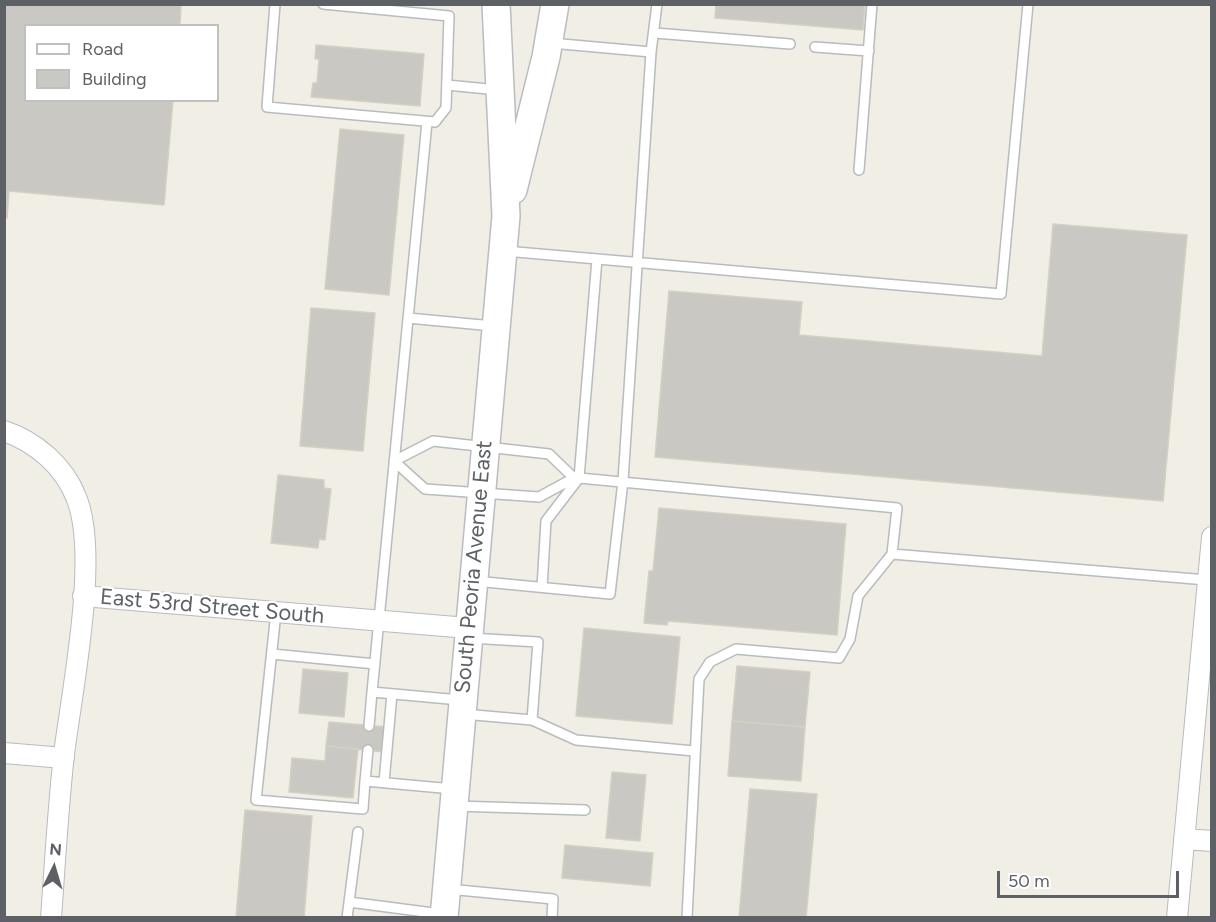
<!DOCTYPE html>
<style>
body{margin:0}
#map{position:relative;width:1216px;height:922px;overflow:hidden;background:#f0eee5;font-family:Figtree,sans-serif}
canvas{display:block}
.frame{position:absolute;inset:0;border:6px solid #5d6166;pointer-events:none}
.legend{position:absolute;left:24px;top:24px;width:195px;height:78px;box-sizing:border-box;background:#fff;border:2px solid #bec0c2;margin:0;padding:8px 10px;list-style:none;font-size:18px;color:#5d6166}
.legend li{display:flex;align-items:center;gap:12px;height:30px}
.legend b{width:30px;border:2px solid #bec0c2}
.north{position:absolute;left:24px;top:838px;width:60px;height:60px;-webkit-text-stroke:4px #fff;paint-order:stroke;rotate:5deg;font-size:16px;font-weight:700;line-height:24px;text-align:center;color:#5d6166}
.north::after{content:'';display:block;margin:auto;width:21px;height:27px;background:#5d6166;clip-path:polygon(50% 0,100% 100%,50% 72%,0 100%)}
.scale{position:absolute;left:997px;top:871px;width:182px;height:27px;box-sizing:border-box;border:3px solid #5d6166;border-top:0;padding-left:8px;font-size:18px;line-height:21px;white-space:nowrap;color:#5d6166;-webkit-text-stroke:4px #fff;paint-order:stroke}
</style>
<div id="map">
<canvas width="1216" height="922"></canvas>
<div class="frame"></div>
<ul class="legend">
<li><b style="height:8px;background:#fff"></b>Road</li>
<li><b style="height:16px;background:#cac8c2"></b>Building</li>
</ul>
<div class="north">N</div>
<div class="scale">50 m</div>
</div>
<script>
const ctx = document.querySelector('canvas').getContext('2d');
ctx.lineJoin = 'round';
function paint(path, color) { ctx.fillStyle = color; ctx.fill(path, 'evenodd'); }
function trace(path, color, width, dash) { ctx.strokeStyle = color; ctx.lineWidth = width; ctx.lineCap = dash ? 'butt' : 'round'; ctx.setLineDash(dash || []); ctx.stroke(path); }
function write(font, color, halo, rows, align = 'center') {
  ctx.font = font + ' Figtree,sans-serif'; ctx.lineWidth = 4.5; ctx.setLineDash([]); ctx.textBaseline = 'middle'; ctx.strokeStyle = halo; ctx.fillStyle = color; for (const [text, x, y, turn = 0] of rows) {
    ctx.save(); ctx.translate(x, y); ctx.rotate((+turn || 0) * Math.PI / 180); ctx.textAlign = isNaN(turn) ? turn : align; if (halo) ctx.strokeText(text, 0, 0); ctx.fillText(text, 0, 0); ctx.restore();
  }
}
const building = new Path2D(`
 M4,4h177l-1,22h-154v74h147l-9,105 -155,-14 -2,27h-3z
 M716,4h149l-2,26 -148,-12z
 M316,45l108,9 -4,52 -109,-9 2,-14h4l2,-24h-4z
 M340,129l64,6 -15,160 -64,-6z
 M1053,224l134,11 -24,266 -508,-44 14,-166 133,11 -3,33 243,21z
 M311,308l64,5 -12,138 -63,-5z
 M278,475l46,5v8l7,1 -6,51 -6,-1 -1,9 -47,-5z
 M659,508l187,16 -9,111 -169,-14 -1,4 -23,-2 5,-52h4z
 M584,628l96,9 -8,87 -96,-8z
 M737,666l73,6 -5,55 -73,-6z
 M303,669l45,4 -4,44 -45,-4z
 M732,721l73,6 -4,54 -73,-5z
 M329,722l58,5 -3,25 -58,-6z
 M326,746l32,3 -5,49 -64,-6 3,-34 33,3z
 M612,772l34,3 -6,66 -34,-3z
 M750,789l67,5 -11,124h-67z
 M245,810l67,6 -8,102h-68z
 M565,845l88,8 -3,33 -88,-8z`);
paint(building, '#cac8c2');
trace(building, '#d4d0c3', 1.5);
const service = new Path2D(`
 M275,4l-8,103 168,15 11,-14 3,-92 -126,-12
 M655,33l135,11
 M551,43l100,9 6,-48
 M815,47l54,4
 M447,85l51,5
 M427,122l-55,570 88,8
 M859,170l13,-166
 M505,251l496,43 27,-290
 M408,318l85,8
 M574,478l-25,-24 -116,-13 -39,20 31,28 114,8 35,-19h5l318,30 -5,46 315,26
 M475,581l135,13 13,-113 28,-429
 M542,587l4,-66 33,-43 18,-219
 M276,612l-20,188 107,9 2,-28 88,8
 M470,638l68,4 -6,78
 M272,654l103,10
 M463,714l69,6 44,20 118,11
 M369,726l3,-34
 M365,781l3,-31
 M384,782l8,-88
 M455,806l130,4
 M448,889l105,10 -1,19
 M349,902l92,12
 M347,918l11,-86
 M687,918l12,-239 11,-17 26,-13 103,9 11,-19 8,-43 34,-42`);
const minor = new Path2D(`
 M4,431c32,11 60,35 72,66 24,56 -4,193 -12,257 -6,54 -9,109 -13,164
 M83,596l385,32
 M4,753l60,5
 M1184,839l28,2
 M1177,918l35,-381`);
const secondary = new Path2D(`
 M513,190l33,-133 9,-53
 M444,918l62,-702 -10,-212`);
trace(service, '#b8bbbf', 12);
trace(minor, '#b8bbbf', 22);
trace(secondary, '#b9bcc1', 30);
trace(service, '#fff', 9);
trace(minor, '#fff', 20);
trace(secondary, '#fff', 27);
write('22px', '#5d6166', '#fff', [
 ["South Peoria Avenue East",474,567,-85],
 ["East 53rd Street South",212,607,5]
]);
</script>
